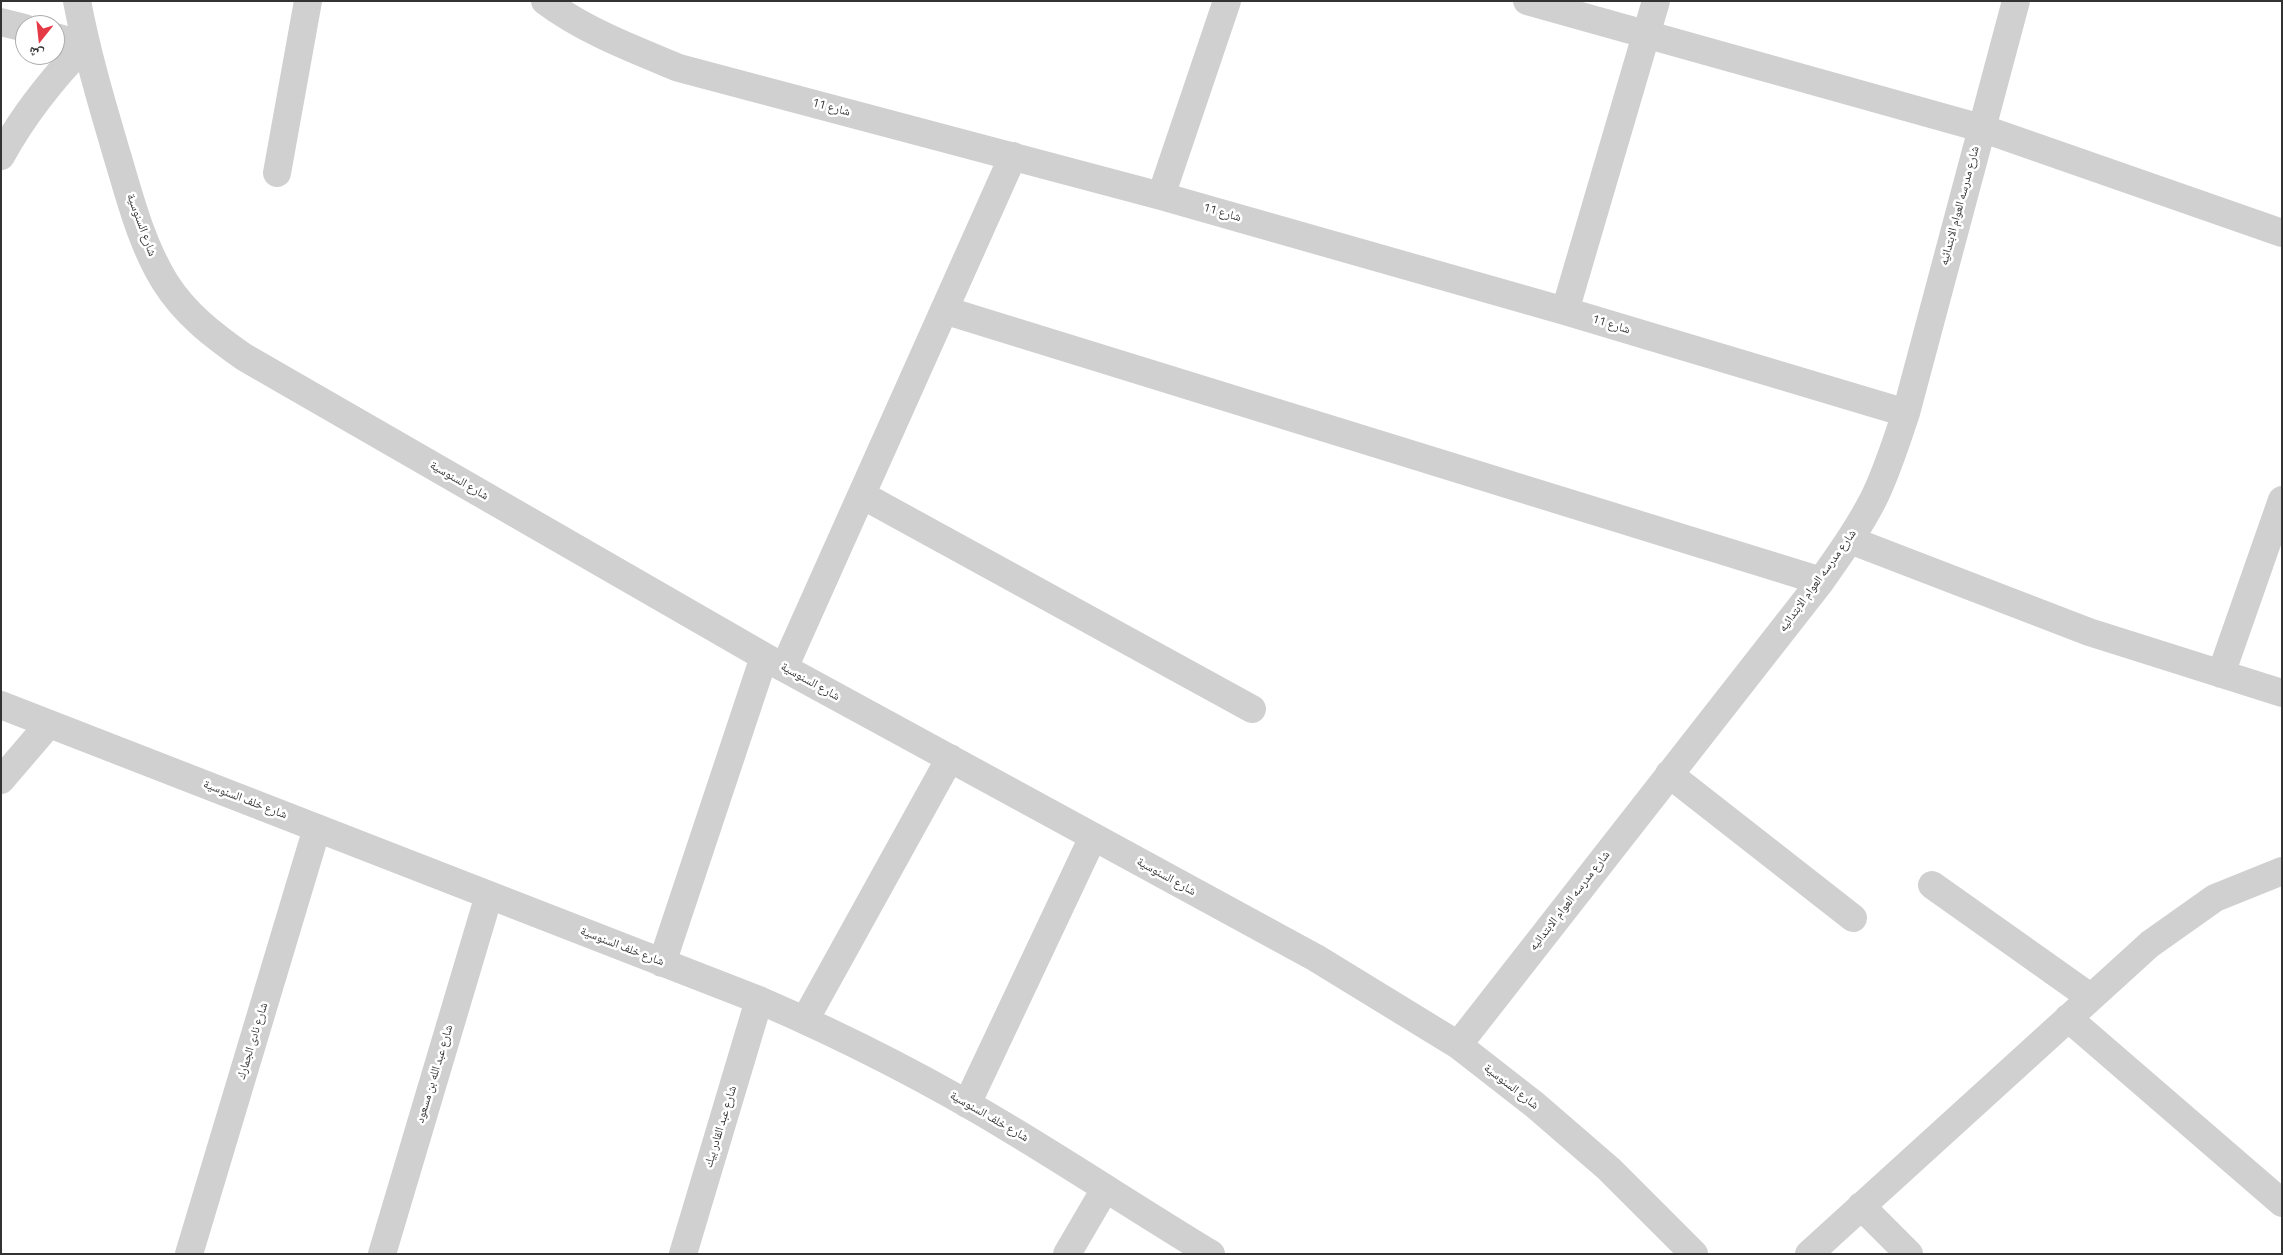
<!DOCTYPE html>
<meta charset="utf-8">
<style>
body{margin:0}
#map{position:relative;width:2283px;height:1255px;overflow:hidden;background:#fff;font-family:"Titillium Web","Noto Naskh Arabic",sans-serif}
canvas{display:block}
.frame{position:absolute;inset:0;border:2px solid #333;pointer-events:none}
.north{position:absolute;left:15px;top:15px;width:50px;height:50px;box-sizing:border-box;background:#fff;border:1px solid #adadad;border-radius:50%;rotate:196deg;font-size:14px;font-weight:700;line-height:20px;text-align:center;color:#333}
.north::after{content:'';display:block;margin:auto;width:18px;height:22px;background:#e63946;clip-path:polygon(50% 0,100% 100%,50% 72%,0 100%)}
</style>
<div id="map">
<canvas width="2283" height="1255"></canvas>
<div class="frame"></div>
<div class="north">ش</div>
</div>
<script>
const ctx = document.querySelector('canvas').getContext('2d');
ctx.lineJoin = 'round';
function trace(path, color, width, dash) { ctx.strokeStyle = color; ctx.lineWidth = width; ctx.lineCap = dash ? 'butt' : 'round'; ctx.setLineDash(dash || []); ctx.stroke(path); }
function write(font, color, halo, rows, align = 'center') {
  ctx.font = font + ' "Titillium Web","Noto Naskh Arabic",sans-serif'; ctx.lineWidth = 5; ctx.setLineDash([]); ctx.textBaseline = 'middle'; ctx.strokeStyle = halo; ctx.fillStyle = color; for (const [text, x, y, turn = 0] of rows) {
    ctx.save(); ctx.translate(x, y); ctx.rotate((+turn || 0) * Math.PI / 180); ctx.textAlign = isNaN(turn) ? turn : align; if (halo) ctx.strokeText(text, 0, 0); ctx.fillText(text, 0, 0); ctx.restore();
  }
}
trace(new Path2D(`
 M77,1c10,53 25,103 40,154 13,43 24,88 48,127 20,32 49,54 79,75l540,311 532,290 142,87 77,60 74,64 85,85
 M545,1c40,30 88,48 134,67l482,128 404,115 341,102
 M1527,1l454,127 301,105
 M1,22l24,6
 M1,156c23,-42 51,-77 84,-111l-30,-8
 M277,173l31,-172
 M1161,196l66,-195
 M944,310l877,271
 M1565,311l91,-310
 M862,495l390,214
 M1850,540l239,92 193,61
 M784,668l229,-512
 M2221,674l61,-174
 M1,705l758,295c88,38 174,82 256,132 66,40 130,82 196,122
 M1669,774l184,144
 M1,780l48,-56
 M1932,885l158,112
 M662,963l102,-306
 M2068,1018l214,185
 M805,1020l145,-262
 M1458,1045l363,-464c19,-27 37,-52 52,-81 14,-28 23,-58 33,-87l110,-412
 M967,1104l126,-267
 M1861,1206l48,48
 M189,1254l128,-426
 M382,1254l107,-359
 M683,1254l76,-254
 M1067,1254l38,-65
 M1809,1254l341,-310 65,-46 67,-27`), '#d0d0d0', 28);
write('12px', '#333', '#fff', [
 ["شارع 11",831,108,15],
 ["شارع مدرسه العوام الابتدائيه",1960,206,-75],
 ["شارع 11",1222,213,16],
 ["شارع السنوسية",141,225,70],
 ["شارع 11",1611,325,17],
 ["شارع السنوسية",459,481,30],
 ["شارع مدرسه العوام الابتدائيه",1818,581,-54],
 ["شارع السنوسية",810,682,29],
 ["شارع خلف السنوسية",245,800,21],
 ["شارع السنوسية",1166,877,29],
 ["شارع مدرسه العوام الابتدائيه",1570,901,-52],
 ["شارع خلف السنوسية",622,947,21],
 ["شارع نادى الجمارك",253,1041,-73],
 ["شارع عبد الله بن مسعود",435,1074,-73],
 ["شارع السنوسية",1511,1087,38],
 ["شارع خلف السنوسية",989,1117,30],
 ["شارع عبد القادر بيك",721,1127,-73]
]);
</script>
